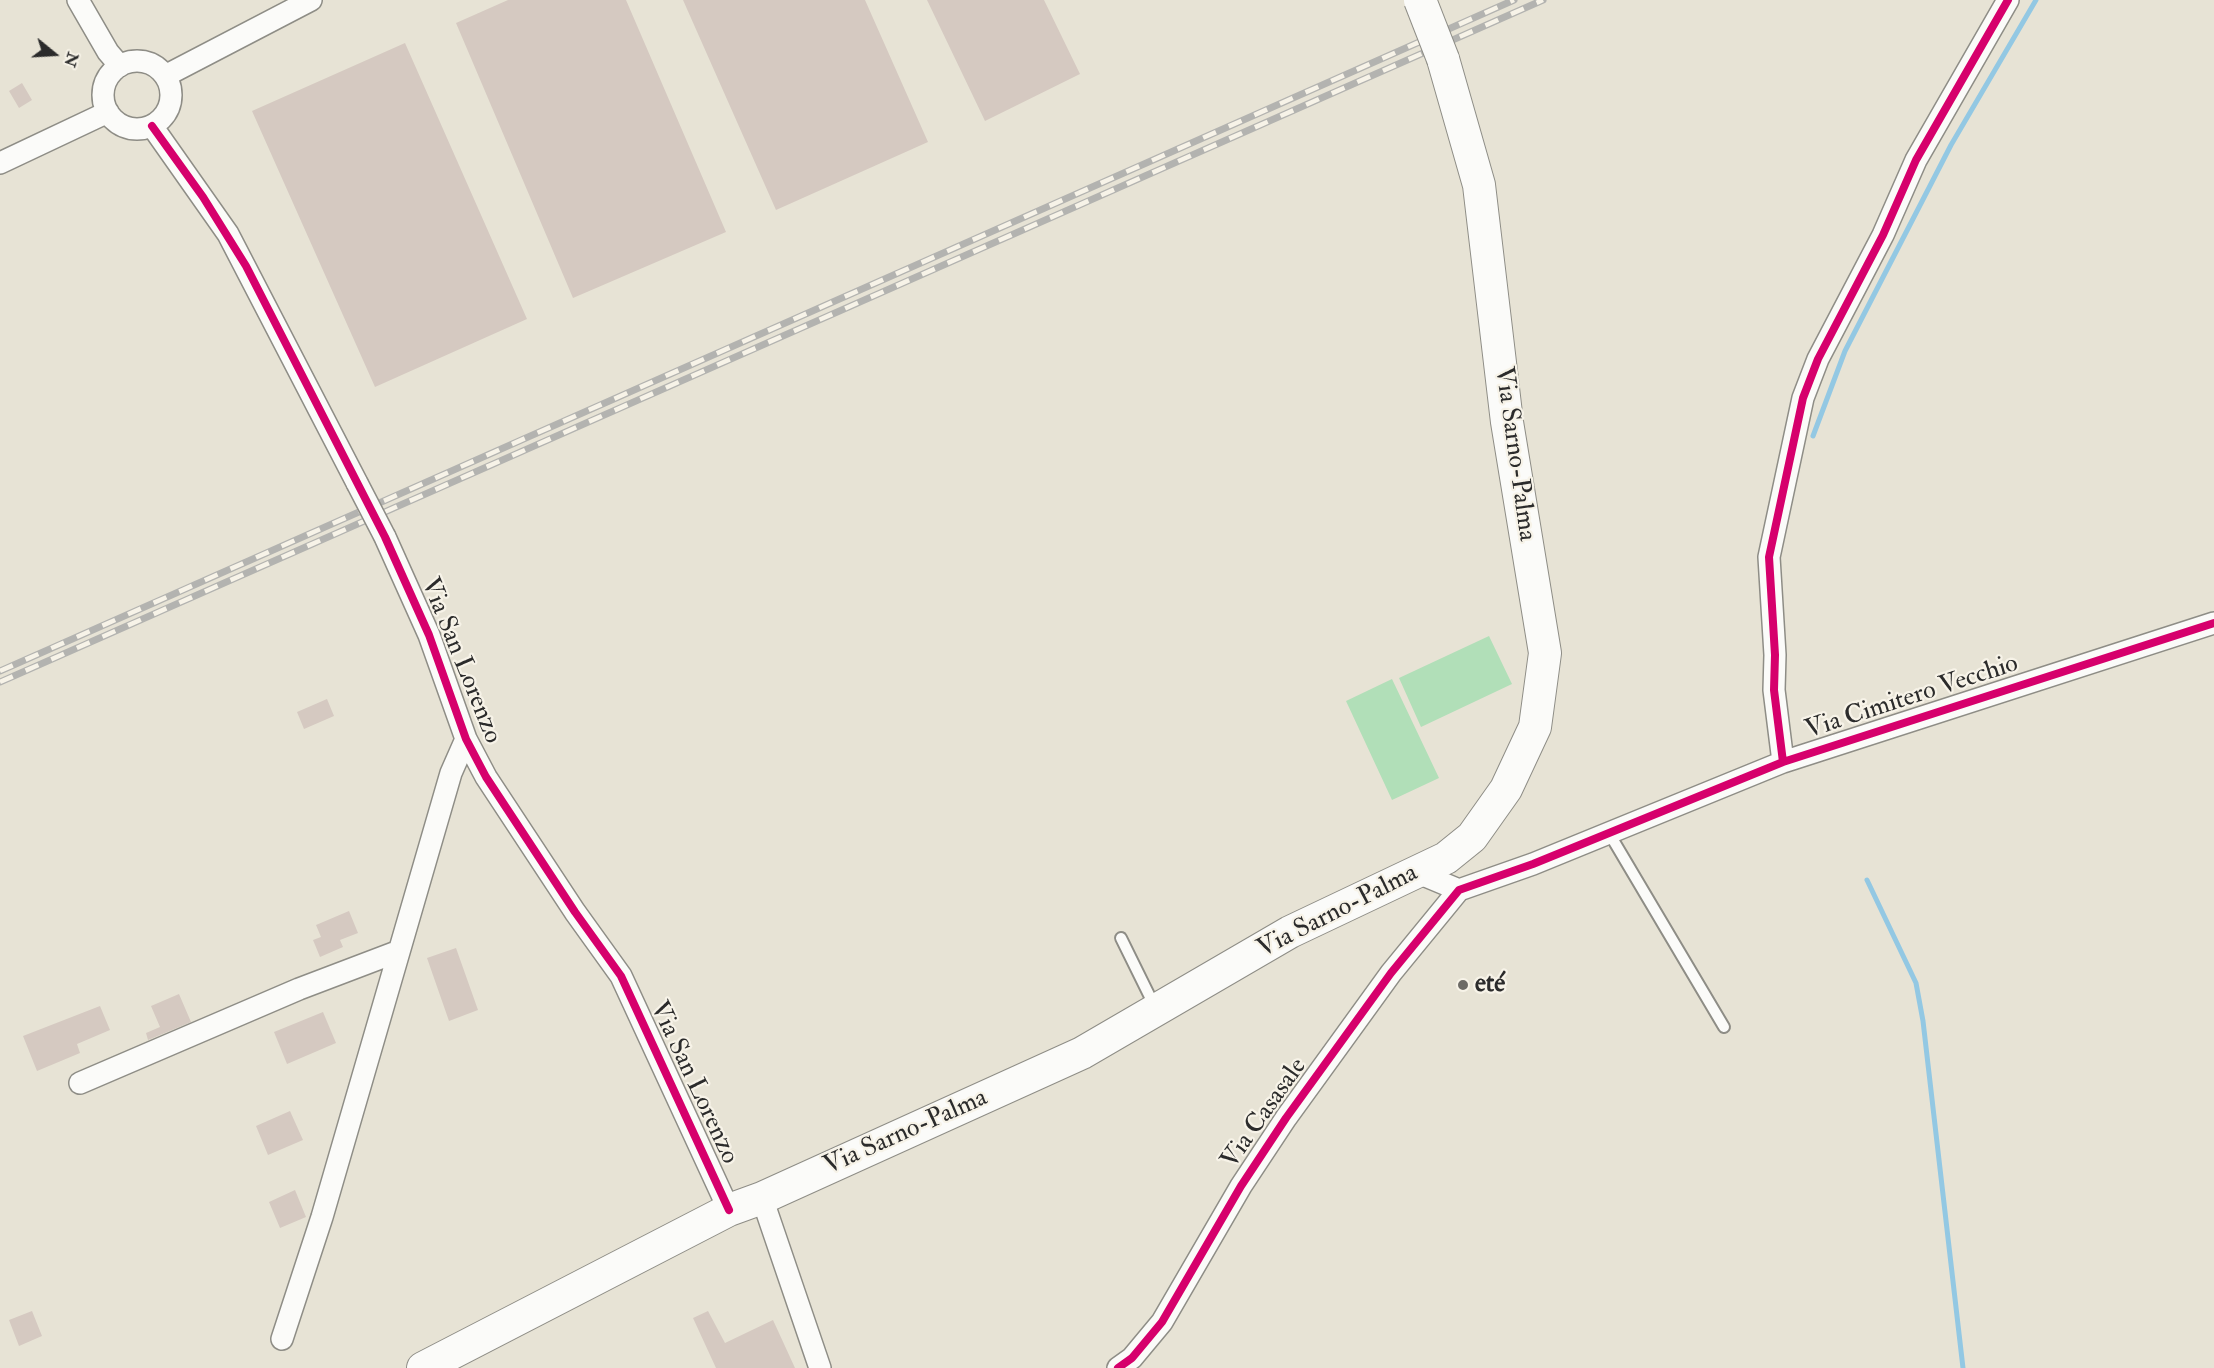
<!DOCTYPE html>
<meta charset="utf-8">
<style>
body{margin:0}
#map{position:relative;width:2214px;height:1368px;overflow:hidden;background:#e7e3d5;font-family:"IM FELL Double Pica",serif}
canvas{display:block}
.north{position:absolute;left:24px;top:24px;width:60px;height:60px;-webkit-text-stroke:4px #f7f3e8;paint-order:stroke;rotate:108deg;font-size:16px;font-weight:700;line-height:24px;text-align:center;color:#2b2b2b}
.north::after{content:'';display:block;margin:auto;width:21px;height:27px;background:#2b2b2b;clip-path:polygon(50% 0,100% 100%,50% 72%,0 100%)}
</style>
<div id="map">
<canvas width="2214" height="1368"></canvas>
<div class="north">N</div>
</div>
<script>
const ctx = document.querySelector('canvas').getContext('2d');
ctx.lineJoin = 'round';
function paint(path, color) { ctx.fillStyle = color; ctx.fill(path, 'evenodd'); }
function trace(path, color, width, dash) { ctx.strokeStyle = color; ctx.lineWidth = width; ctx.lineCap = dash ? 'butt' : 'round'; ctx.setLineDash(dash || []); ctx.stroke(path); }
function write(font, color, halo, rows, align = 'center') {
  ctx.font = font + ' "IM FELL Double Pica",serif'; ctx.lineWidth = 4.5; ctx.setLineDash([]); ctx.textBaseline = 'middle'; ctx.strokeStyle = halo; ctx.fillStyle = color; for (const [text, x, y, turn = 0] of rows) {
    ctx.save(); ctx.translate(x, y); ctx.rotate((+turn || 0) * Math.PI / 180); ctx.textAlign = isNaN(turn) ? turn : align; if (halo) ctx.strokeText(text, 0, 0); ctx.fillText(text, 0, 0); ctx.restore();
  }
}
paint(new Path2D(`
 M1489,636l23,48 -91,43 -22,-49z
 M1392,679l47,99 -47,22 -46,-99z`), '#b1dfb8');
trace(new Path2D(`
 M1813,436l32,-85 106,-206 85,-145
 M1867,880l49,103 7,38 40,347`), '#93c8e3', 5);
paint(new Path2D(`
 M508,0h118l100,232 -153,66 -117,-275z
 M683,0h182l63,142 -152,68z
 M927,0h117l36,74 -95,47z
 M405,43l122,276 -152,68 -123,-276z
 M22,83l10,17 -13,8 -10,-17z
 M327,699l7,17 -30,13 -7,-17z
 M349,911l9,22 -18,7 3,7 -23,10 -7,-17 8,-3 -5,-12z
 M456,948l22,62 -29,11 -22,-63z
 M179,994l12,28 -43,18 -2,-7 14,-6 -9,-21z
 M100,1006l10,24 -33,14 3,9 -43,18 -14,-35z
 M323,1012l13,31 -49,21 -13,-32z
 M290,1111l13,29 -35,15 -12,-29z
 M295,1190l11,27 -26,11 -11,-26z
 M32,1311l10,25 -23,10 -10,-26z
 M708,1311l17,32 48,-23 22,48h-79l-23,-50z`), '#d5c9c1');
const lane = new Path2D(`
 M1609,833l115,194
 M1121,938l34,69`);
const street = new Path2D(`
 M78,0l30,52 12,14
 M103 95a34 34 0 1 1 68 0a34 34 0 1 1-68 0Z
 M165,76l146,-76
 M152,126l76,108 129,249
 M0,163l108,-51
 M385,537l44,98 37,104 20,38 89,135 46,64 108,234
 M1783,762l-9,-72 1,-35 -6,-98 34,-159 15,-39 65,-124 33,-75 92,-160
 M1416,872l43,18
 M80,1083l219,-94 100,-38
 M762,1198l58,170
 M282,1339l40,-122 129,-444 15,-34
 M1118,1368l14,-10 30,-36 79,-136 45,-68 105,-145 68,-83 74,-26 250,-102 431,-139`);
const secondary = new Path2D(`
 M423,1368l306,-158 33,-12 320,-145 208,-121 156,-74 26,-21 34,-48 29,-62 10,-74 -38,-231 -28,-237 -36,-126`);
trace(lane, '#8e8d86', 14);
trace(street, '#8e8d86', 24);
trace(secondary, '#8e8d86', 34);
trace(lane, '#fbfbf9', 10);
trace(street, '#fbfbf9', 21);
trace(secondary, '#fbfbf9', 32);
const rail = new Path2D(`
 M0,671l1514,-671
 M0,682l1543,-682`);
trace(rail, '#b3b3b0', 7);
trace(rail, '#f7f3e8', 4.5, [14]);
const streetBridge = new Path2D(`
 M357,483l28,54`);
const secondaryBridge = new Path2D(`
 M1420,0l23,59`);
trace(streetBridge, '#8e8d86', 24, []);
trace(secondaryBridge, '#8e8d86', 34, []);
trace(streetBridge, '#fbfbf9', 21);
trace(secondaryBridge, '#fbfbf9', 32);
trace(new Path2D(`
 M152,126l51,71 43,69 139,271 44,98 37,104 20,38 89,135 46,64 108,234
 M1783,762l-9,-72 1,-35 -6,-98 34,-159 15,-39 65,-124 33,-75 92,-160
 M1118,1368l14,-10 30,-36 79,-136 45,-68 105,-145 68,-83 74,-26 250,-102 431,-139`), '#d6006c', 8);
for (const [x, y, r, color] of [
 [1463,985,6,"#6d6b66"]
]) { const dot = new Path2D(); dot.arc(x, y, r, 0, 2 * Math.PI); ctx.fillStyle = color; ctx.fill(dot); trace(dot, '#f7f3e8', 2); }
write('26px', '#2b2b2b', '#f7f3e8', [
 ["Via Sarno-Palma",1514,454,82],
 ["Via San Lorenzo",460,661,68],
 ["Via Cimitero Vecchio",1912,698,-18],
 ["Via Sarno-Palma",1338,912,-27],
 ["Via San Lorenzo",693,1083,65],
 ["Via Casasale",1265,1114,-55],
 ["Via Sarno-Palma",906,1133,-24]
]);
write('bold 26px', '#2b2b2b', '#f7f3e8', [
 ["eté",1475,985]
], 'left');
</script>
